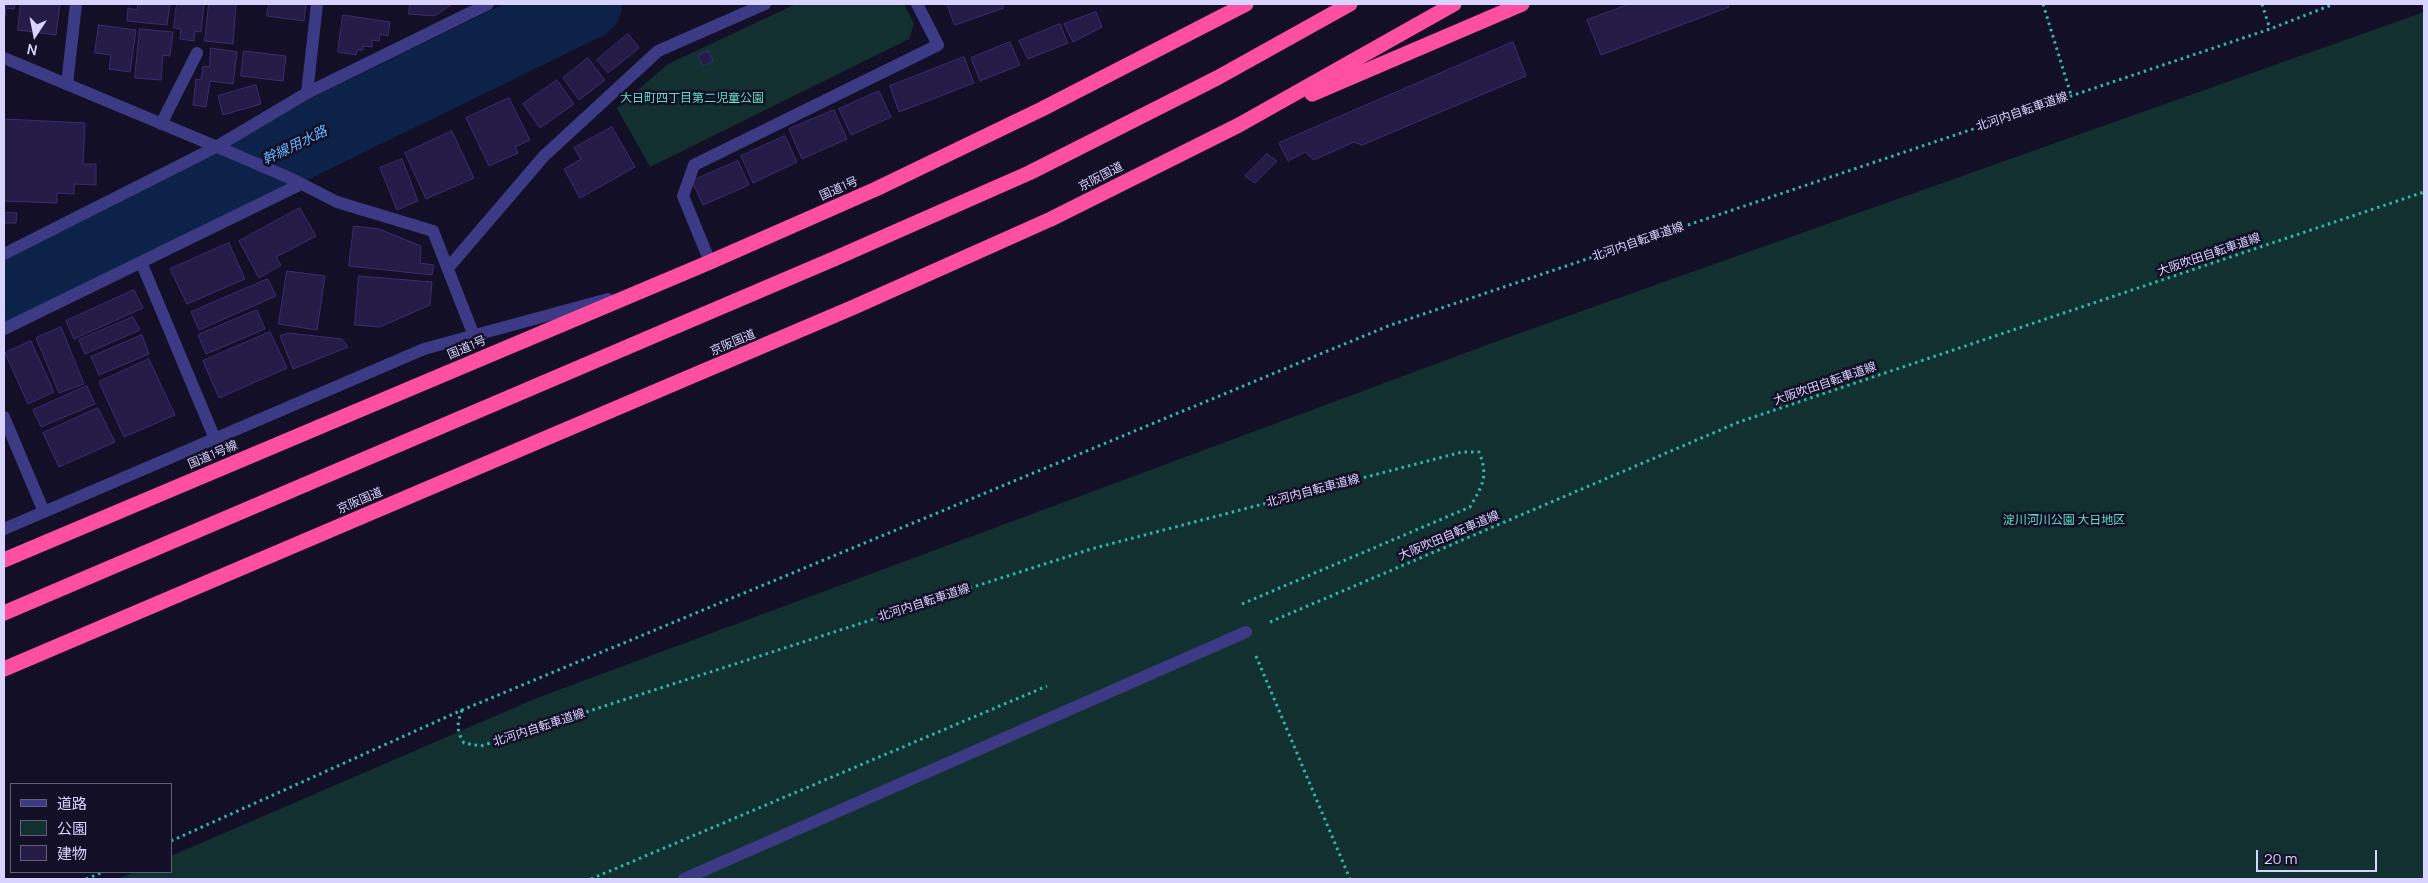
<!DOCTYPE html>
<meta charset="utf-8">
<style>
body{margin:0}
#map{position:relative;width:2428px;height:883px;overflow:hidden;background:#130f26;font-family:Manrope,"Noto Sans JP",sans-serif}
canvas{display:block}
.frame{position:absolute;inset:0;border:5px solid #d9d4ff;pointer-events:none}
.legend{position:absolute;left:10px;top:783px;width:162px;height:90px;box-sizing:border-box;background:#130f26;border:1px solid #625e7d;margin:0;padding:6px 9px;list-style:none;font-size:15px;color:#d9d4ff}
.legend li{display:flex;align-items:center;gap:10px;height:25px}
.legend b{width:25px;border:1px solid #625e7d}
.north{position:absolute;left:10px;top:10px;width:50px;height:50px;-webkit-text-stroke:4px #130f26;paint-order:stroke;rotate:191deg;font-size:14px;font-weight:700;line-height:20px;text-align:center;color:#d9d4ff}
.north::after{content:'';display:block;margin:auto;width:18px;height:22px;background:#d9d4ff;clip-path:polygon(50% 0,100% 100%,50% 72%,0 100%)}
.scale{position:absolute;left:2256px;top:850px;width:121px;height:22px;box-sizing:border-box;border:2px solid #d9d4ff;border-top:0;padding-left:6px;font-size:15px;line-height:18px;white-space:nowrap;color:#d9d4ff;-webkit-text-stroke:4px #130f26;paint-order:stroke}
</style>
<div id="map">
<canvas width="2428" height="883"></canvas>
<div class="frame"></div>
<ul class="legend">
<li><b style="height:6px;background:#3d3a85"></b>道路</li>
<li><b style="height:14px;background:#12302f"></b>公園</li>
<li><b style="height:14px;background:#241b47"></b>建物</li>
</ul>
<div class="north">N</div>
<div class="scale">20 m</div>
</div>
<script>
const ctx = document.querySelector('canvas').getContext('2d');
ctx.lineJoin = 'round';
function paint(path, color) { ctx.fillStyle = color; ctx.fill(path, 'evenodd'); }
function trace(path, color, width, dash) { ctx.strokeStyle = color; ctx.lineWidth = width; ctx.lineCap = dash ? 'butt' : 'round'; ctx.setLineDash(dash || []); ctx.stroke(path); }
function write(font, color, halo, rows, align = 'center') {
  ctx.font = font + ' Manrope,"Noto Sans JP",sans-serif'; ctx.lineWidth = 5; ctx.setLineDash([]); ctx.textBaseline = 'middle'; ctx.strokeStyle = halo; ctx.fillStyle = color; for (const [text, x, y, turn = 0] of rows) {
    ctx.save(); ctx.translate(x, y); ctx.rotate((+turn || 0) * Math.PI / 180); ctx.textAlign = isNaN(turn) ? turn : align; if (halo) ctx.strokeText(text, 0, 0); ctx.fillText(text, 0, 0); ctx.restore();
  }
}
paint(new Path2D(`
 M796,4h108l10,20 -5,15 -259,128 -33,-59 51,-44z
 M2424,12v867h-2306l17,-7h36v-16l366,-158 955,-355z`), '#12302f');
trace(new Path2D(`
 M4,288l582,-284`), '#0c2248', 72);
const building = new Path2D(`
 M4,4h11l-1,5 -8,-1 -1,8z
 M21,4h39l-4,31 -38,-5z
 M138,4h32l-3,21 -40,-4 1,-13 9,2z
 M177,4h27l-3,28 -6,-1 -1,10 -14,-2 1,-10 -7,-1z
 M209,4h27l-3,40 -28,-3z
 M269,4h37l-2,17 -37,-5z
 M410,4h42l-17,12 -26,-2z
 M947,4h55l2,4 -49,17z
 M1630,4h98l1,3 -128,48 -14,-35z
 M1096,12l6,15 -29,15 -9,-18z
 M343,15l47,7 -2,14 -8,-2 -1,7 -7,-1v7l-9,-1v4h-6l-1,5 -18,-3z
 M1060,24l8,19 -40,16 -9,-18z
 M99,25l37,5 -6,42 -21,-3 2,-14 -16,-2z
 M140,29l33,3 -3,24 -7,-1 -2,25 -26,-2z
 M628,34l11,14 -31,25 -11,-13z
 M1010,42l10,23 -40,16 -9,-23z
 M1513,42l13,34 -164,69 -8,-3 -40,18 -9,-8 -17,9 -9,-18z
 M211,48l26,4 -4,32 -23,-3 -4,26 -13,-2 3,-26 5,1 2,-14 6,1z
 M244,51l42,5 -3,25 -42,-5z
 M708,51l5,10 -10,5 -5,-10z
 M964,57l10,26 -75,29 -9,-26z
 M588,58l17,22 -26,20 -16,-22z
 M557,80l17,24 -34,24 -17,-24z
 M256,85l5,19 -38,11 -5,-19z
 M879,91l12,26 -40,18 -12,-26z
 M509,98l21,42 -15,7 3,6 -29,13 -23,-48z
 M834,110l13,29 -45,20 -13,-30z
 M4,119l81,4 -2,41h13v21l-22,-1v10l-17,-1v10l-53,-2z
 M612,127l23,40 -55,31 -16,-29 17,-10 -7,-11z
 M452,131l22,47 -48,21 -21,-46z
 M785,136l12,26 -44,21 -12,-27z
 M1267,154l10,7 -22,22 -10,-7z
 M402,159l16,42 -21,9 -17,-42z
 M738,161l11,24 -46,20 -11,-24z
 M300,208l16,28 -40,21 5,8 -22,13 -20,-37z
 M4,212l13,1 -1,10h-12z
 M354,226l25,3 42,17 -1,17 14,2 -2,10 -83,-9z
 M229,243l16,36 -58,25 -17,-35z
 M287,271l38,5 -8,54 -38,-6z
 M359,276l73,6 -2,23 -50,22 -25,-2z
 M268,279l8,17 -77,34 -8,-18z
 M134,290l9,18 -69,31 -8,-18z
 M257,310l8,19 -59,25 -8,-19z
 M133,317l7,13 -55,24 -6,-14z
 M61,327l23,57 -25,9 -23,-55z
 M270,332l17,36 -68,30 -16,-37z
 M289,333l53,6 6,8 -55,22 -13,-33z
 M142,335l7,19 -50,21 -8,-18z
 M31,341l23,51 -26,12 -23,-51z
 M149,359l26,56 -51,22 -25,-55z
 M87,386l8,18 -54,23 -8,-17z
 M98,408l17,34 -56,25 -16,-34z`);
paint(building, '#241b47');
trace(building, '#3b2d73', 1);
trace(new Path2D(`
 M2043,4l28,91
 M2262,4l8,25
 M1270,622l469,-200 685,-230
 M1256,656l94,223
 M462,710c-5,14 -6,20 2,33l17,3 610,-197 371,-97h17c10,25 3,34 -9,55l-228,97
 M171,841l291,-131 926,-384 882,-297 64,-25
 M86,879l17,-7
 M591,879l456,-193`), '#2fb8b0', 3, [2.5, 4]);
trace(new Path2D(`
 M4,58l223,93 65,28 45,23 96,29 41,105
 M67,84l9,-80
 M307,93l10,-89
 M161,124l36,-71
 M4,254l212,-107 91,-54 181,-89
 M141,262l74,177
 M710,262l-27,-66 11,-31 244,-120 -21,-41
 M448,268l96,-112 114,-105 107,-47
 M4,329l297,-145
 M4,417l40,95
 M4,529l420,-180 184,-50
 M684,879l562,-247`), '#3d3a85', 12);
trace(new Path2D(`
 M1312,94l210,-90
 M4,560l706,-298 166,-73 166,-80 204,-105
 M4,613l832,-355 193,-85 188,-95 133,-74
 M4,669l850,-362 197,-88 188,-94 215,-121`), '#ff4fa3', 15);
write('12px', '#5fe0c0', '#130f26', [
 ["大日町四丁目第二児童公園",692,99],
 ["淀川河川公園 大日地区",2064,521]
]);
write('12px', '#d9d4ff', '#130f26', [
 ["北河内自転車道線",2022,112,-19],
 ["京阪国道",1101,177,-27],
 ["国道1号",839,189,-24],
 ["北河内自転車道線",1638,242,-19],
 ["大阪吹田自転車道線",2209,255,-19],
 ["京阪国道",733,343,-23],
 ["国道1号",467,348,-23],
 ["大阪吹田自転車道線",1825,384,-19],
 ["国道1号線",213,455,-23],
 ["北河内自転車道線",1313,491,-15],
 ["京阪国道",360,501,-23],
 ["大阪吹田自転車道線",1449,536,-23],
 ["北河内自転車道線",924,603,-18],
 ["北河内自転車道線",539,728,-18]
]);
write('italic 14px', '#62b6ff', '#130f26', [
 ["幹線用水路",295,146,-26]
]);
</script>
